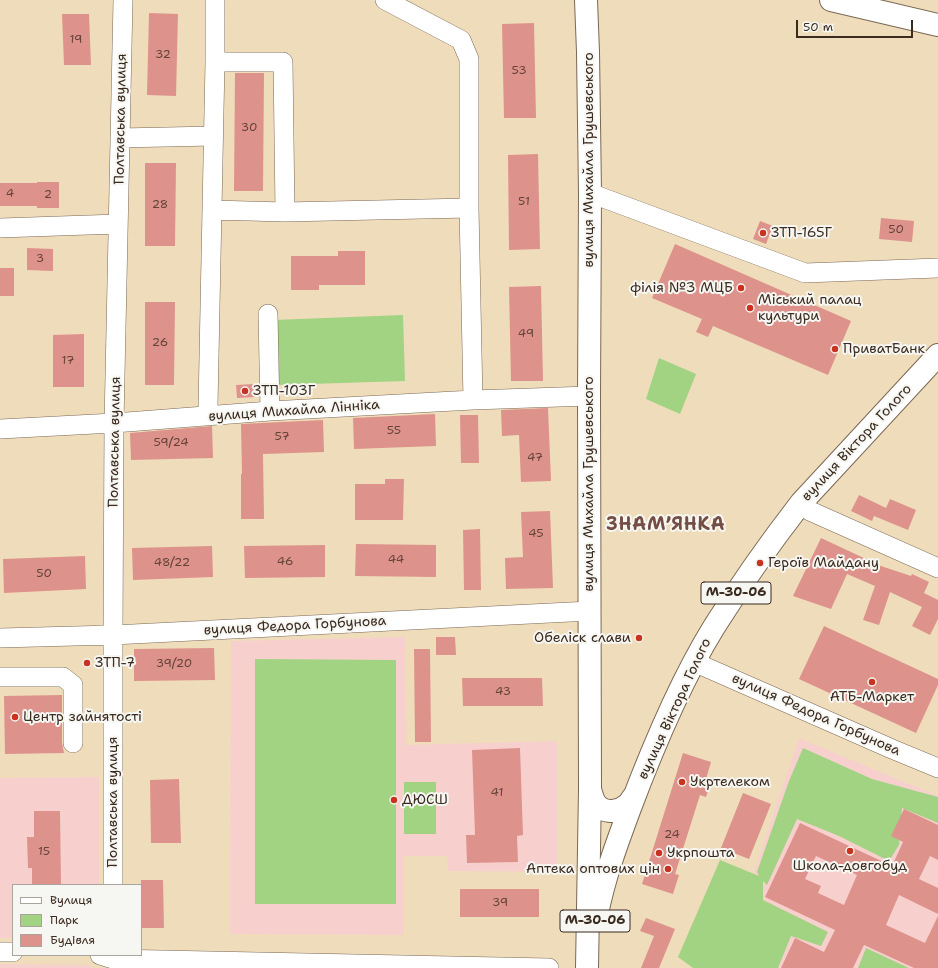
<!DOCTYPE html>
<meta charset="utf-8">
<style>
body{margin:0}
#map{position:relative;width:938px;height:968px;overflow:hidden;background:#efdcba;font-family:"Shantell Sans",sans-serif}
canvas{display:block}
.legend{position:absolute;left:12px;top:884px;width:130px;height:72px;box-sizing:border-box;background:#f6f6f2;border:1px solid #aba49d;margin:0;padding:5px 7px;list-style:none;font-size:12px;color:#3b2a1e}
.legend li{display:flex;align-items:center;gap:8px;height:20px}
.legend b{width:20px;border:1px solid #aba49d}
.scale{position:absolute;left:796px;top:20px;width:117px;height:18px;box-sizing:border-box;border:2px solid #3b2a1e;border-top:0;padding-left:5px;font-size:12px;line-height:14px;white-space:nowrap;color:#3b2a1e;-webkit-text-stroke:3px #f6f6f2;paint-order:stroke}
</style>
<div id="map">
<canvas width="938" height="968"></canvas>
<ul class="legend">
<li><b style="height:5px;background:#fff"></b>Вулиця</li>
<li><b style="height:11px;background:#a1d383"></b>Парк</li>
<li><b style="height:11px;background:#de928c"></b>Будівля</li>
</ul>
<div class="scale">50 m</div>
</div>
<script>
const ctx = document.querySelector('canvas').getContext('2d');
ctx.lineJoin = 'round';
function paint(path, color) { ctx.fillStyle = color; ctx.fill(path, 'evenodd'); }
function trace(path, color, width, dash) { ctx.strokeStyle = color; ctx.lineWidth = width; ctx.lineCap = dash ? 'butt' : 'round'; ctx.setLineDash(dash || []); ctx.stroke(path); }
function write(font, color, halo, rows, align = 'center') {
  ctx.font = font + ' "Shantell Sans",sans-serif'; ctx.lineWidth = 4; ctx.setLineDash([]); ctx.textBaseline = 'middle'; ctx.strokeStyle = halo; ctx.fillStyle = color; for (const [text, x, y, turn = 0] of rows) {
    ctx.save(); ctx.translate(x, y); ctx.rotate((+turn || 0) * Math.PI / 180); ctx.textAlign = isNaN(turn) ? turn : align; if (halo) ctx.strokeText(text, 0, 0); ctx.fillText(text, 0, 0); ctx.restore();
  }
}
paint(new Path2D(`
 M405,637l1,108 151,-4v131l-109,-1 -1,-15h-43v79l-174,-1v-76l1,-217z
 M799,738l139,58v172h-208l13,-62z
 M99,777v108h-86v53h-13v-160z
 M0,964l89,1 3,3h-92z`), '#f7d0cd');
paint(new Path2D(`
 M403,315l2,66 -128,4 -3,-65z
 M659,358l37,16 -16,40 -34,-15z
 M255,659l141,1v244h-141z
 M803,748l69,31 66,18v26l-36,-15 -3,37 -10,16 -50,-25 -42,-17 -30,66 -4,-4v19l65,32 -7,14 -30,-10 -13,32h-85l-15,-11 42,-97 39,16 -2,-4 32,-91z
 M404,782h32v52h-32z
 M866,948l43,20h-51z`), '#a1d383');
paint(new Path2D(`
 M149,13l29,1 -2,82 -29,-1z
 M62,14h27l2,51h-27z
 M534,23l2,95h-32l-2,-94z
 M235,73h29l-1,118h-29z
 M538,154l2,95 -31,1 -1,-95z
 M145,163h31l-1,83h-30z
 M37,182h22v26h-22v-2h-37v-23h37z
 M881,218l33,3 -2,21 -33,-3z
 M760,221l13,5 -7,18 -13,-5z
 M675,244l176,77 -23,54 -115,-49 -5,11 -12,-5 6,-13 -50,-21z
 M27,248l26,1v22l-26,-1z
 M338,251h27v34h-46v5h-28v-34h47z
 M0,268h14v28h-14z
 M541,286l2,95h-32l-2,-94z
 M145,302h30l-1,83h-29z
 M84,334v53h-31v-52z
 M254,384l1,13 -18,1 -1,-13z
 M548,408l3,73 -30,1 -2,-47 -17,1 -1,-26z
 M435,414l1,32 -82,3 -1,-31z
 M460,415h18l1,48h-18z
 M323,420l1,32 -61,2 1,65h-23v-45h1l-1,-50z
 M212,426l1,32 -82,2 -1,-27z
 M385,479h19l-1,41h-48v-36h30z
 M859,495l27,13 4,-9 26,11 -8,20 -34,-14 -2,5 -21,-10z
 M550,511l3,77 -47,1 -1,-31 18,-1 -2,-45z
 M480,529l1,61h-17l-1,-60z
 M821,538l60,28 30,10 1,-2 17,8 -5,11 14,7v19l-8,16 -18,-9 10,-19 -32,-15 -11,33 -16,-5 12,-34 -28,-12 -16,35 -38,-13z
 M356,544l80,1v32l-81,-1z
 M325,545v32l-80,1 -1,-32z
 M212,546l1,31 -80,3 -1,-32z
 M85,556l1,33 -82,4 -1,-34z
 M824,626l114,53v6l-22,48 -117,-54z
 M436,637h19l1,18h-20z
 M214,648l1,32 -81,1v-32z
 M414,649h16l1,93h-16z
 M462,678h80l1,28h-80z
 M62,695v48l2,10 -59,1 -1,-58z
 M520,748l3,87 -6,1 1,26 -51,1 -1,-28h9l-3,-85z
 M683,753l28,9 -5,17 5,2 -5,16 -6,-2 -25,79 4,1 -6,19 -31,-10z
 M179,779l2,64h-30l-1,-63z
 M743,793l28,11 -22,55 -28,-11z
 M904,809l34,16v35l-8,-4 -11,23 19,9v26l-39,-19 -13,30 39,18 13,-27v52h-24l-50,-23 -11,23h-72l14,-30 29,14 11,-22 -70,-33 35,-74 92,43 11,-24 -12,-6zM816,856l41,19 -13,30 -26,-12 3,-7 -16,-7z
 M34,811h26l1,74h-29v-17h-4l-1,-31h7z
 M141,880h22l1,48h-23z
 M460,889h79v28h-79z
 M646,918l29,11 -16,39h-18l13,-32 -14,-5z`), '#de928c');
const minor = new Path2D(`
 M385,0l76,40 8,19v149l4,192
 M215,62h68l2,150 184,-4
 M120,138l93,-2
 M590,193l215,80 133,-5
 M212,210l73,2
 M0,228l118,-4
 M268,314l2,97
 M208,406l7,-344v-62
 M0,429l114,-6 156,-12 203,-11 116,-4
 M801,503l9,8 128,57
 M0,638l113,-3 477,-24
 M694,662l198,87 46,19
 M0,677h63l10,8v58
 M113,885v-250l1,-212 9,-423
 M0,952h13
 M100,955l13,4 436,9`);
const major = new Path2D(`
 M586,0l2,52 2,141 -1,203 1,393 -3,179
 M831,0l107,25
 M590,789c1,4 2,8 4,12 6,12 23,13 33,4 3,-2 5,-7 8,-10
 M597,914c7,-36 20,-71 33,-106 23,-61 50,-126 84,-181 27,-43 56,-84 87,-124l137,-148`);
trace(minor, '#7a6855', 20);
trace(major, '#7a6855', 24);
trace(minor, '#fff', 19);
trace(major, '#fff', 22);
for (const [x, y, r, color] of [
 [763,233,4,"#c8321e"],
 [741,288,4,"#c8321e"],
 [750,308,4,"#c8321e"],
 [835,349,4,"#c8321e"],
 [245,391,4,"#c8321e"],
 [760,563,4,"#c8321e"],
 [639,638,4,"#c8321e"],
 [87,663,4,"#c8321e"],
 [872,682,4,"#c8321e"],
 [15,717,4,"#c8321e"],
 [682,782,4,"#c8321e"],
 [394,800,4,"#c8321e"],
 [850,851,4,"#c8321e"],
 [659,853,4,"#c8321e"],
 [668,869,4,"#c8321e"]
]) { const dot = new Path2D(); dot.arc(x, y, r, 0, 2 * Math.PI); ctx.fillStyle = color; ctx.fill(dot); trace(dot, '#f6f6f2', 1.5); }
write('12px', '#64443a', null, [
 ["19",76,40],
 ["32",163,55],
 ["53",519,71],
 ["30",249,128],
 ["4",10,194],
 ["2",48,195],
 ["51",524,202],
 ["28",160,205],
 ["50",896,230],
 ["3",40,259],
 ["49",526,334],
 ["26",160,343],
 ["17",68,361],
 ["55",394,431],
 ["57",282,437],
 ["59/24",171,443],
 ["47",535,458],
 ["45",536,534],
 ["44",396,560],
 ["46",285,562],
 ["48/22",172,563],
 ["50",44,574],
 ["39/20",174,664],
 ["43",503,692],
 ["41",497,793],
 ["24",672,835],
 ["15",44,852],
 ["39",500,903]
]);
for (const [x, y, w] of [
 [736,593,70],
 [595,921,70]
]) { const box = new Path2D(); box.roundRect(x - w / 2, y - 11, w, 22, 3); ctx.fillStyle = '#f6f6f2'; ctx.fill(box); trace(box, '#3b2a1e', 1); }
write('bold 13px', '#3b2a1e', null, [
 ["М-30-06",736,593],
 ["М-30-06",595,921]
]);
write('14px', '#3b2a1e', '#f6f6f2', [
 ["Полтавська вулиця",121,119,-89],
 ["вулиця Михайла Грушевського",589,160,-90],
 ["вулиця Михайла Лінніка",294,411,-4],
 ["Полтавська вулиця",115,442,-89],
 ["вулиця Віктора Голого",857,443,-47],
 ["вулиця Михайла Грушевського",589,484,-90],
 ["вулиця Федора Горбунова",295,626,-3],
 ["вулиця Віктора Голого",675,709,-65],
 ["вулиця Федора Горбунова",816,715,24],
 ["Полтавська вулиця",113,802,-90]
]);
write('14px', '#3b2a1e', '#f6f6f2', [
 ["ЗТП-165Г",771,233],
 ["філія №3 МЦБ",733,288,"right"],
 ["Міський палац",758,300],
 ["культури",758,316],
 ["ПриватБанк",843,349],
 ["ЗТП-103Г",253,391],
 ["Героїв Майдану",768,563],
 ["Обеліск слави",631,638,"right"],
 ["ЗТП-7",95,663],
 ["АТБ-Маркет",872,697,"center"],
 ["Центр зайнятості",23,717],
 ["Укртелеком",690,782],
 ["ДЮСШ",402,800],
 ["Укрпошта",667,853],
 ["Школа-довгобуд",850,866,"center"],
 ["Аптека оптових цін",660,869,"right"]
], 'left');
ctx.letterSpacing = '1px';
write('bold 18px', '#744e44', '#f6f6f2', [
 ["ЗНАМ’ЯНКА",666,525]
]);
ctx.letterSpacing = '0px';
</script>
